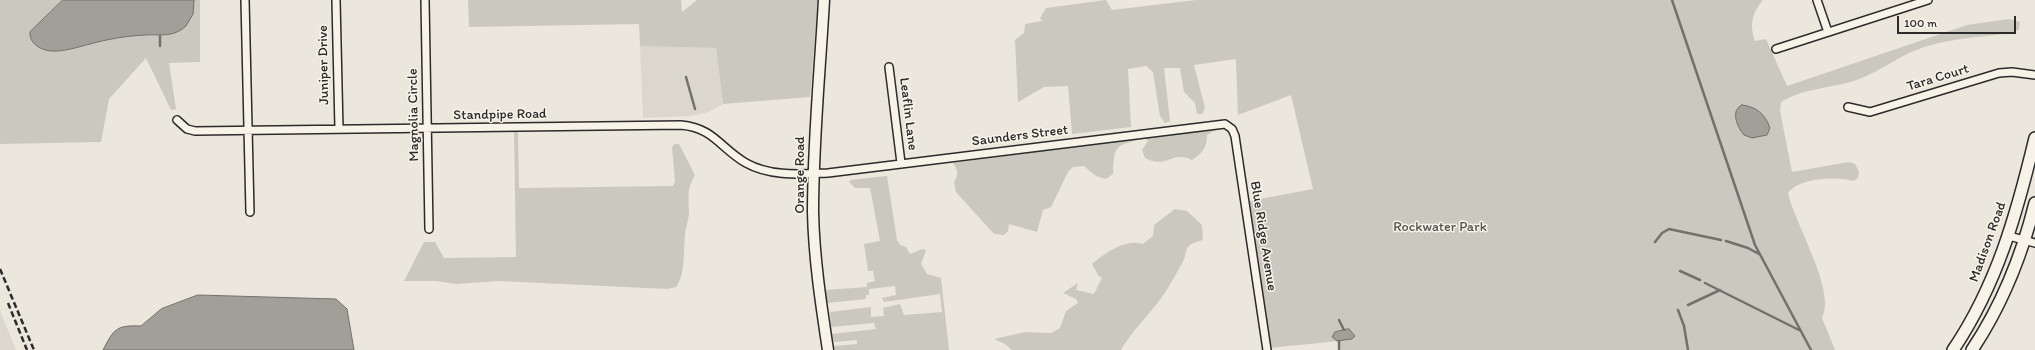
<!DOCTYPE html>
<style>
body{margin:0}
#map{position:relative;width:2035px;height:350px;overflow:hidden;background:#ebe7dd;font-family:Itim,sans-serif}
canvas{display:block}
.scale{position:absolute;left:1897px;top:16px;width:119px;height:18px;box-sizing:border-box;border:2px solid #2b2b2b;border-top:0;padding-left:5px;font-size:12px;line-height:14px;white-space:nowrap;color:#2b2b2b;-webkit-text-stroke:3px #f7f3e8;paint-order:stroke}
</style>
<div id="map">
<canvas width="2035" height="350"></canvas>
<div class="scale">100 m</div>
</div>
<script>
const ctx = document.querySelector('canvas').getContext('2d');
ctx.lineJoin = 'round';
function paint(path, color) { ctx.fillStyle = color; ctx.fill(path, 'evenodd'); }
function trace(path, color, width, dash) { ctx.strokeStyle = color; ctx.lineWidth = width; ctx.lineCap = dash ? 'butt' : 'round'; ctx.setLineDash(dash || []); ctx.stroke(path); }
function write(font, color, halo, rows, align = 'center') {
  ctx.font = font + ' Itim,sans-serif'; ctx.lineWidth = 3; ctx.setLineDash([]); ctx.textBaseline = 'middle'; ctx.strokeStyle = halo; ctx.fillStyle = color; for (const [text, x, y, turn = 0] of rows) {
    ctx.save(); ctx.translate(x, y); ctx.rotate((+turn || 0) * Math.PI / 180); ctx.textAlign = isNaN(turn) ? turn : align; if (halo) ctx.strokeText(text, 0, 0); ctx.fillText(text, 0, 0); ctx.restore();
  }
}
paint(new Path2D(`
 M640,46l76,2 7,56 -17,9 -15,3 -48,2z
 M0,311l16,39h-16z`), '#dbd7ce');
paint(new Path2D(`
 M0,0h200v62l-31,1 7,46 -5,1 -25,-52 -37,41 -8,43 -101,2z
 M468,0h213l1,12 15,-12h121l-8,97 -87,7 -7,-56 -76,-2 -1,-22 -170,3z
 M1106,0l6,10 84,-10h567c-11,13 -14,25 -8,41l11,-2 21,47 180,-61 42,-6 11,3 -1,7 -7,4c-33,4 -76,6 -107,22 -17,9 -35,21 -54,27 -23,6 -49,7 -70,20l-1,9 12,61 57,-10 6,2 4,8 -1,6 -5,3c-15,-5 -55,-3 -65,12 6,29 49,99 34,125l13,32h-495l-1,-9 -70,7 -20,-147 64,-12 -22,-94 -53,20 -2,-56 -42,6 11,43 -3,6h-5l-2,-11 -11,-11 -4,-24h-16l6,53 -5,2 -5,-7 -7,-44 -7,-6 -18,3 3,58 -59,7 -4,-48 -24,1 -26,15 -3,-62 9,-7 1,-9 17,-3 -2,-3 6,-10z
 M1206,129l9,1 -8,5c0,13 -5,18 -15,25 -20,-11 -24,10 -47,-2l-3,-8 6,-9 -3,-3c-29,8 -31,5 -32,36l-7,5 -10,-3 -12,-10 -11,1 -5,5 -17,35 -8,3 -6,22 -28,-8 -1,7 -4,4 -10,-1 -38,-42 -2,-10c5,-8 4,-12 -1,-19z
 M514,132h4l1,56 154,-2 2,-5 -3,-34 3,-3h4l16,31c-9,16 -6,23 -6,39 -1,8 -4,15 -4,22 -2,16 1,38 -9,51l-9,2 -168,-8 -43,3 -20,-3h-32l20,-39h11l9,16 72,-1z
 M887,176l10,64 3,5 6,2 4,7 12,-5 4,1 -5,14 6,10 14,4 8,72h-114l-1,-4 23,-2v-4l-23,2 -2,-8 44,-5 -2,-6 -43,4 -1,-15 41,-5v10l13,-1 -1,-8 17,-4 4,11 38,-3 -2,-18 -56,8 -2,-4 14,-3 -1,-9 -26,3v6h-3v4l-39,4 -1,-13 41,-3v-4l8,-2 -2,-10h-5l-4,-27 16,-3 -10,-53h-15l-6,-6 2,-2z
 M1175,209l12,2 15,14 1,15c-24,6 -12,11 -23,27 -7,12 -13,24 -21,34 -13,17 -28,31 -38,49h-109l-7,-6 -11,-5 31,-7 26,1 9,-5 6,-17 12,-8 -2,-4 -13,-6 15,-10 -2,7 18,4 8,-16 -4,-3 -6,-11c13,-11 34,-26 51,-20l10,-8 1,-11z`), '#cbc8bf');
const water = new Path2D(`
 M63,0h131l-1,14 -7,12c-13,12 -26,8 -41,9 -19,1 -37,4 -55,9 -12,3 -27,8 -39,7 -10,-1 -22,-7 -21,-19z
 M1742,105c15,2 23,9 28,23l-3,7 -15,3 -8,-3c-7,-8 -14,-25 -2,-30z
 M198,295l138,4 11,10 7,41h-251c11,-21 13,-25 38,-24l20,-17z
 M1349,329l6,7 -3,3 -15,2 -5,-4 3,-5z`);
paint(water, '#a29f98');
trace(water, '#72716c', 1);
trace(new Path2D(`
 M1672,0l83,245 56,105
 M160,36v10
 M686,77l9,32
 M1726,241l22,7 11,6
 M1655,242l7,-9 7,-4 52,11
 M1680,271l20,9
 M1705,283l94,47
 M1688,305l32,-15
 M1678,310l6,16 4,24
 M1339,320l5,10
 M1339,341v8`), '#72716c', 2.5);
const minor = new Path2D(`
 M245,0l5,212
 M336,0l3,129
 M425,0l4,229
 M1817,0l11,32
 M1776,49l152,-49
 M889,67l12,96
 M1848,107l22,5 129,-39 13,-1 23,3
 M177,120l10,9 8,2 486,-6c33,3 39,23 65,38 25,14 55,11 82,10l397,-49 7,5 3,7 32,214
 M2009,236l26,7`);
const secondary = new Path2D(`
 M824,0c-4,71 -11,141 -11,212 1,46 8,92 15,138`);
const primary = new Path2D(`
 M1953,350c44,-65 64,-137 82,-212
 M1972,350c30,-45 50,-95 63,-147`);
trace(minor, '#2b2b2b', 10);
trace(secondary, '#2b2b2b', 13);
trace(primary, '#2b2b2b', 14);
trace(minor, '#f7f3e8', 7);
trace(secondary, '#f7f3e8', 10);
trace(primary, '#f7f3e8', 11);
trace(new Path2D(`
 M0,269l34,81
 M8,303l19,47`), '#2b2b2b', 2.5, [6, 3]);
write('14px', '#2b2b2b', '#f7f3e8', [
 ["Juniper Drive",324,65,-91],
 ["Tara Court",1938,78,-17],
 ["Leaflin Lane",908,114,83],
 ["Magnolia Circle",414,115,-91],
 ["Standpipe Road",500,115,-1],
 ["Saunders Street",1020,136,-7],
 ["Orange Road",800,175,-90],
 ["Blue Ridge Avenue",1263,236,81],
 ["Madison Road",1988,242,-70]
]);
write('14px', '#535250', '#f7f3e8', [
 ["Rockwater Park",1440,227]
]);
</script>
